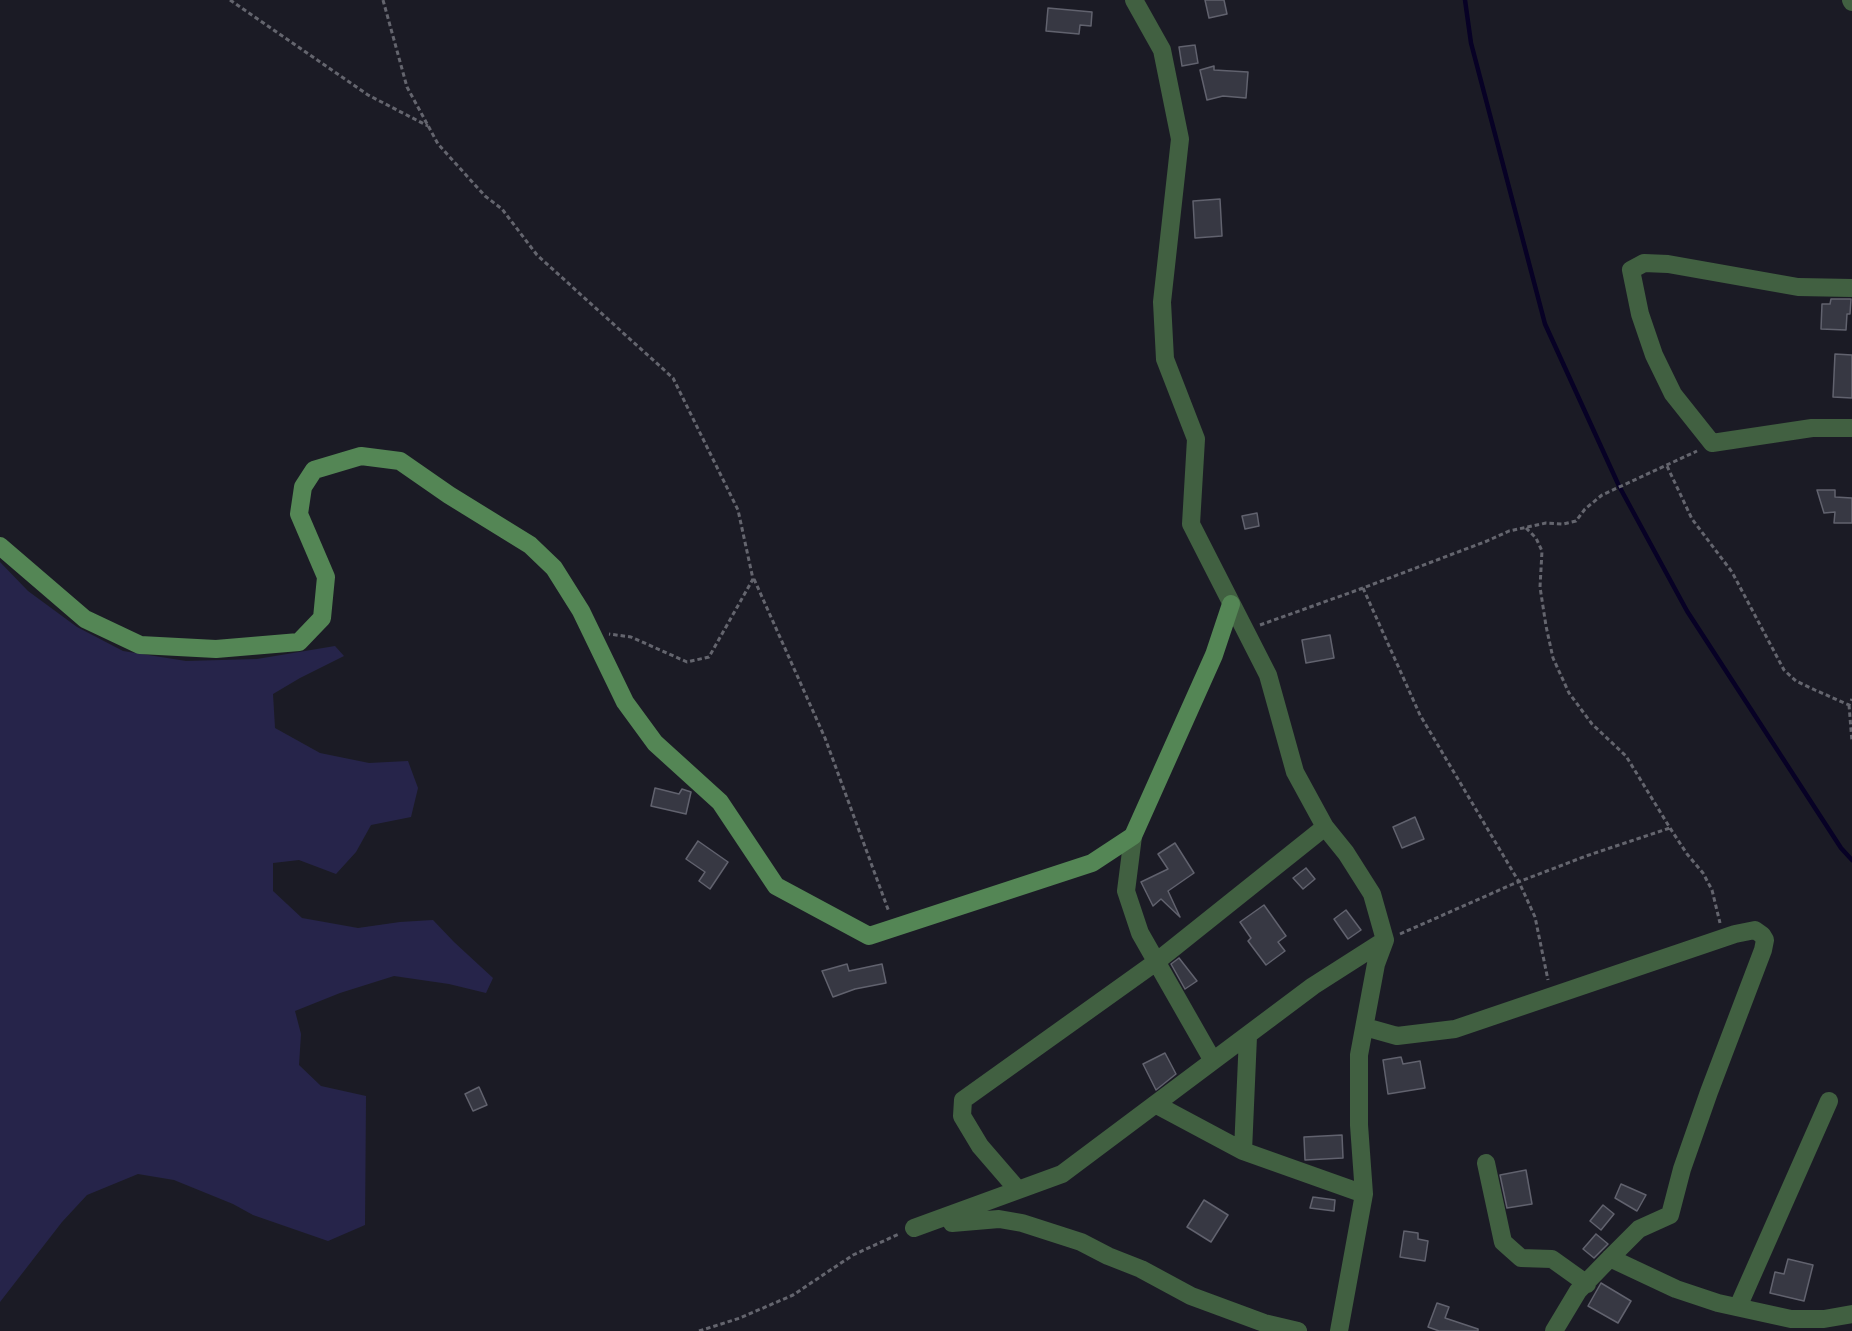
<!DOCTYPE html>
<html>
<head>
<meta charset="utf-8">
<style>
	body { margin:0 }
	canvas { display:block; background:#1b1b25 }
</style>
</head>
<body>
<canvas width="1852" height="1331"></canvas>
<script>
const context = document.querySelector('canvas').getContext('2d');
context.lineJoin = 'round';
function fillPath(path, color) { context.fillStyle = color; context.fill(path, 'evenodd'); }
const shape = rows => new Path2D(rows.map(r => 'M' + r).join(''));
function strokePath(path, color, width, dash) { context.strokeStyle = color; context.lineWidth = width; context.lineCap = dash ? 'butt' : 'round'; context.setLineDash(dash || []); context.stroke(path); }
const green = shape([
	[0,562,28,591,77,627,123,651,186,661,257,659,335,646,344,656,300,678,273,694,275,728,320,753,369,763,408,761,418,788,411,817,371,825,356,852,336,874,299,860,273,863,273,891,302,918,358,928,400,922,433,920,454,942,493,978,486,993,449,984,394,976,340,993,295,1011,301,1034,299,1065,321,1086,366,1096,365,1225,328,1241,253,1215,233,1204,174,1180,138,1174,87,1195,62,1222,0,1302]
]);
const stream = shape([
	[1465,0,1471,43,1545,324,1619,486,1687,611,1841,848,1852,860]
]);
const building = shape([
	[1205,0,1224,0,1227,14,1209,18,1205,0],
	[1048,8,1092,12,1091,26,1080,25,1079,34,1046,31,1048,8],
	[1195,45,1198,63,1182,66,1179,47,1195,45],
	[1214,66,1214,70,1248,72,1246,98,1223,96,1207,100,1200,70,1214,66],
	[1220,199,1222,236,1195,238,1193,201,1220,199],
	[1831,299,1851,299,1850,314,1847,314,1846,330,1821,329,1822,304,1830,304,1831,299],
	[1835,354,1852,355,1852,398,1833,397,1835,354],
	[1817,490,1835,490,1835,497,1852,498,1852,523,1834,523,1835,512,1824,513,1817,490],
	[1257,513,1259,526,1245,529,1242,516,1257,513],
	[1330,635,1334,658,1306,663,1302,640,1330,635],
	[655,788,679,794,682,789,691,792,686,814,651,806,655,788],
	[1415,817,1424,839,1402,848,1393,827,1415,817],
	[698,841,728,862,710,889,699,881,705,872,686,859,698,841],
	[1175,843,1194,873,1168,891,1180,917,1161,899,1153,906,1141,882,1168,869,1158,854,1175,843],
	[1306,868,1315,879,1303,889,1293,878,1306,868],
	[1264,905,1286,936,1278,942,1285,951,1266,965,1248,941,1251,938,1240,922,1264,905],
	[1346,910,1361,930,1348,939,1334,919,1346,910],
	[1179,958,1197,981,1185,989,1171,964,1179,958],
	[847,964,849,971,882,964,886,983,855,989,833,997,822,971,847,964],
	[1165,1053,1176,1074,1156,1090,1143,1064,1165,1053],
	[1401,1057,1403,1064,1420,1061,1425,1088,1388,1094,1383,1060,1401,1057],
	[479,1087,487,1105,473,1111,465,1094,479,1087],
	[1342,1135,1343,1158,1305,1160,1304,1137,1342,1135],
	[1526,1170,1532,1204,1507,1208,1500,1175,1526,1170],
	[1621,1184,1646,1195,1637,1211,1615,1198,1621,1184],
	[1313,1197,1335,1200,1334,1211,1310,1208,1313,1197],
	[1204,1200,1228,1215,1211,1242,1187,1227,1204,1200],
	[1603,1205,1614,1214,1601,1230,1590,1221,1603,1205],
	[1404,1231,1418,1233,1418,1239,1428,1241,1425,1261,1400,1257,1404,1231],
	[1596,1234,1608,1244,1594,1258,1583,1249,1596,1234],
	[1788,1259,1813,1265,1804,1301,1770,1293,1775,1272,1784,1274,1788,1259],
	[1601,1283,1631,1301,1618,1323,1588,1306,1601,1283],
	[1437,1303,1449,1307,1445,1318,1478,1329,1478,1331,1439,1331,1428,1327,1437,1303]
]);
const path = shape([
	[230,0,368,95,428,126],
	[383,0,407,87,438,144,485,196,502,209,537,255,673,378,738,510,753,579,709,657,687,662,631,637,609,634],
	[1667,466,1692,519,1732,572,1784,670,1796,681,1815,690,1849,705,1852,699],
	[1526,528,1536,538,1542,551,1540,587,1546,626,1553,658,1569,693,1592,724,1626,756,1670,828,1687,854,1703,873,1712,890,1720,923],
	[754,579,825,738,889,912],
	[1363,588,1420,715,1519,882,1535,917,1548,980],
	[1260,625,1363,588,1487,541,1509,531,1546,523,1563,524,1576,521,1585,509,1602,495,1697,451],
	[1849,705,1852,742],
	[1400,934,1513,884,1586,856,1670,828],
	[699,1331,740,1318,793,1295,853,1255,899,1234]
]);
const street = shape([
	[1134,0,1162,50,1180,139,1162,302,1165,359,1196,439,1191,524,1268,675,1295,772,1325,827,1346,853,1372,894,1385,940,1376,964,1359,1055,1359,1125,1364,1194,1339,1331],
	[1851,0,1852,2],
	[1852,288,1798,287,1668,264,1644,263,1631,270,1640,314,1654,355,1673,394,1712,443,1812,428,1852,428],
	[1133,836,1126,891,1140,933,1213,1061],
	[1365,1027,1397,1036,1455,1029,1735,934,1755,930,1762,935,1765,940,1763,950,1709,1092,1682,1169,1670,1215,1639,1229,1610,1258,1578,1291,1554,1331],
	[1155,1104,1243,1151,1364,1194],
	[1243,1151,1248,1036],
	[1486,1163,1503,1242,1521,1258,1552,1259,1587,1284],
	[1018,1190,980,1146,962,1116,963,1100,1156,962,1325,827],
	[952,1223,999,1219,1022,1223,1081,1242,1108,1256,1141,1269,1191,1296,1264,1323,1298,1331],
	[914,1228,1062,1174,1313,986,1385,940],
	[1610,1258,1676,1289,1718,1303,1791,1319,1824,1319,1852,1314],
	[1738,1307,1829,1101]
]);
const secondary = shape([
	[0,546,85,619,140,645,216,649,299,642,322,618,326,577,299,514,303,487,314,470,361,456,400,461,449,495,530,545,554,568,581,611,625,702,655,743,720,802,776,886,869,936,1092,863,1133,836,1214,655,1231,604]
]);
fillPath(green, '#26244a');
strokePath(stream, '#070125', 4.5);
fillPath(building, '#373843');
strokePath(building, '#61626e', 1.5);
strokePath(path, '#64656e', 3, [4.5, 3]);
strokePath(street, '#416041', 18);
strokePath(secondary, '#548655', 18);
</script>
</body>
</html>
